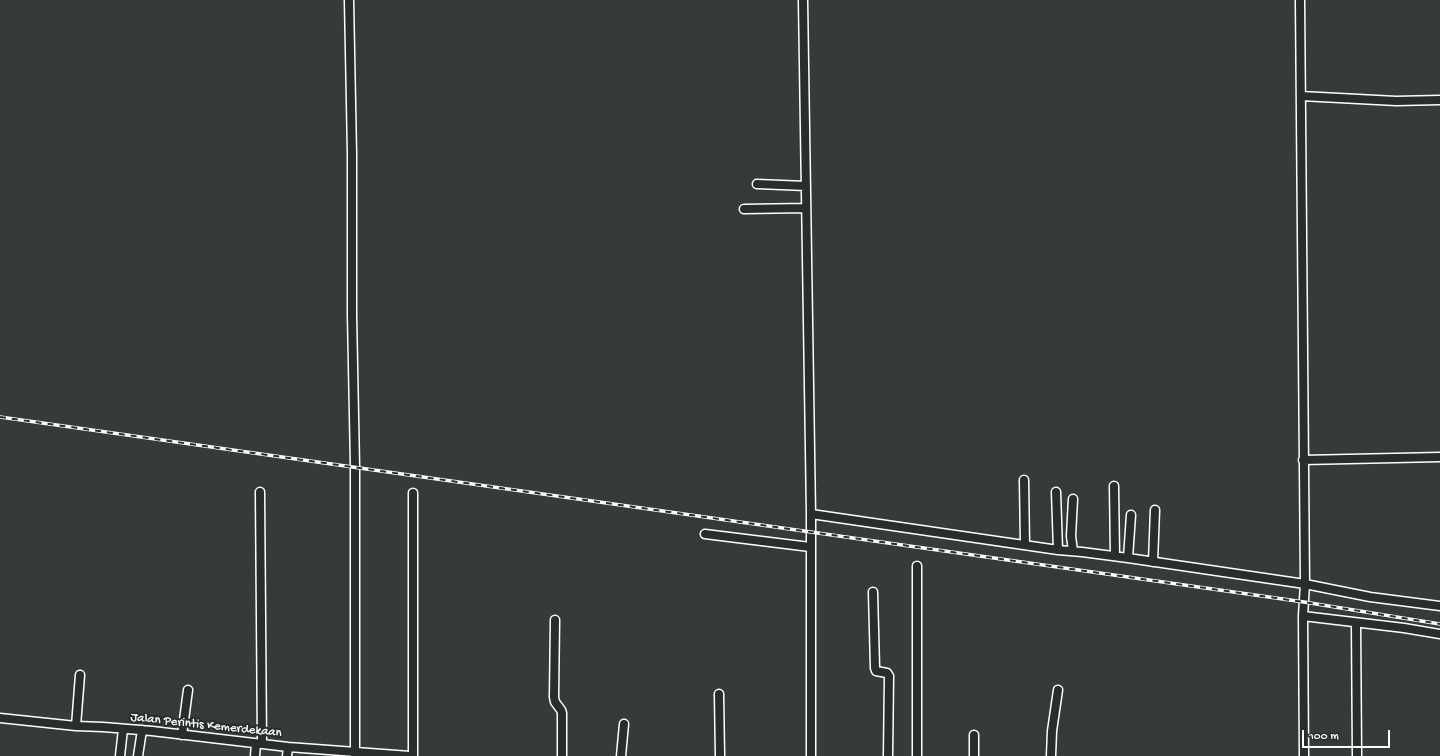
<!DOCTYPE html>
<html>
<head>
<meta charset="utf-8">
<style>
	body { margin:0 }
	#map { position:relative; width:1440px; height:756px; overflow:hidden; background:#373a3b; font-family:"Gochi Hand",sans-serif }
	canvas { display:block }
	.scale { position:absolute; left:1302px; top:730px; width:88px; height:18px; box-sizing:border-box; border:2px solid #fff; border-top:0; padding-left:5px; font-size:12px; line-height:14px; white-space:nowrap; color:#fff; -webkit-text-stroke:3px #2a2d2e; paint-order:stroke }
</style>
</head>
<body>
<div id="map">
<canvas width="1440" height="756"></canvas>
<div class="scale">100 m</div>
</div>
<script>
const context = document.querySelector('canvas').getContext('2d');
context.lineJoin = 'round';
const shape = rows => new Path2D(rows.map(r => 'M' + r).join(''));
function strokePath(path, color, width, dash) { context.strokeStyle = color; context.lineWidth = width; context.lineCap = dash ? 'butt' : 'round'; context.setLineDash(dash || []); context.stroke(path); }
function drawText(font, color, halo, rows, align = 'center') {
  context.font = font + ' "Gochi Hand",sans-serif'; context.lineWidth = 4; context.setLineDash([]); context.textBaseline = 'middle'; context.strokeStyle = halo; context.fillStyle = color; for (const [text, x, y, turn = 0] of rows) {
    context.save(); context.translate(x, y); context.rotate((+turn || 0) * Math.PI / 180); context.textAlign = isNaN(turn) ? turn : align; if (halo) context.strokeText(text, 0, 0); context.fillText(text, 0, 0); context.restore();
  }
}
const minor = shape([
	[349,0,352,154,352,315,355,466,355,756],
	[803,0,811,514,811,756],
	[1300,0,1305,584,1303,616,1304,756],
	[1301,96,1396,101,1440,100],
	[757,184,806,186],
	[744,209,806,208],
	[1303,460,1440,457],
	[1024,480,1025,545],
	[1114,486,1115,556],
	[260,492,262,744],
	[1056,492,1058,550],
	[811,514,1058,550,1082,552,1128,558,1305,584,1370,597,1440,606],
	[705,534,810,547],
	[1073,551,1071,536,1073,499],
	[1128,558,1131,515],
	[1153,562,1155,510],
	[873,592,875,668,876,671,887,673,889,676,888,756],
	[1303,616,1404,628,1440,634],
	[555,620,554,697,555,702,561,710,562,713,562,756],
	[1356,623,1357,756],
	[719,694,720,756],
	[0,718,76,726,103,727,152,731,288,747,410,756],
	[76,726,80,675],
	[182,735,188,690],
	[120,756,123,729],
	[138,756,142,730],
	[255,756,256,744],
	[287,756,288,747],
	[413,756,413,493],
	[621,756,624,724],
	[917,756,917,566],
	[974,756,974,735],
	[1051,756,1052,731,1058,690]
]);
const rail = shape([
	[0,417,1304,602,1440,624]
]);
const streetNames = [
	["Jalan Perintis Kemerdekaan",206,726,6]
];
strokePath(minor, '#fff', 11);
strokePath(minor, '#2a2d2e', 8);
strokePath(rail, '#fff', 3.5);
strokePath(rail, '#2a2d2e', 2, [6]);
drawText('13px', '#fff', '#2a2d2e', streetNames);
</script>
</body>
</html>
